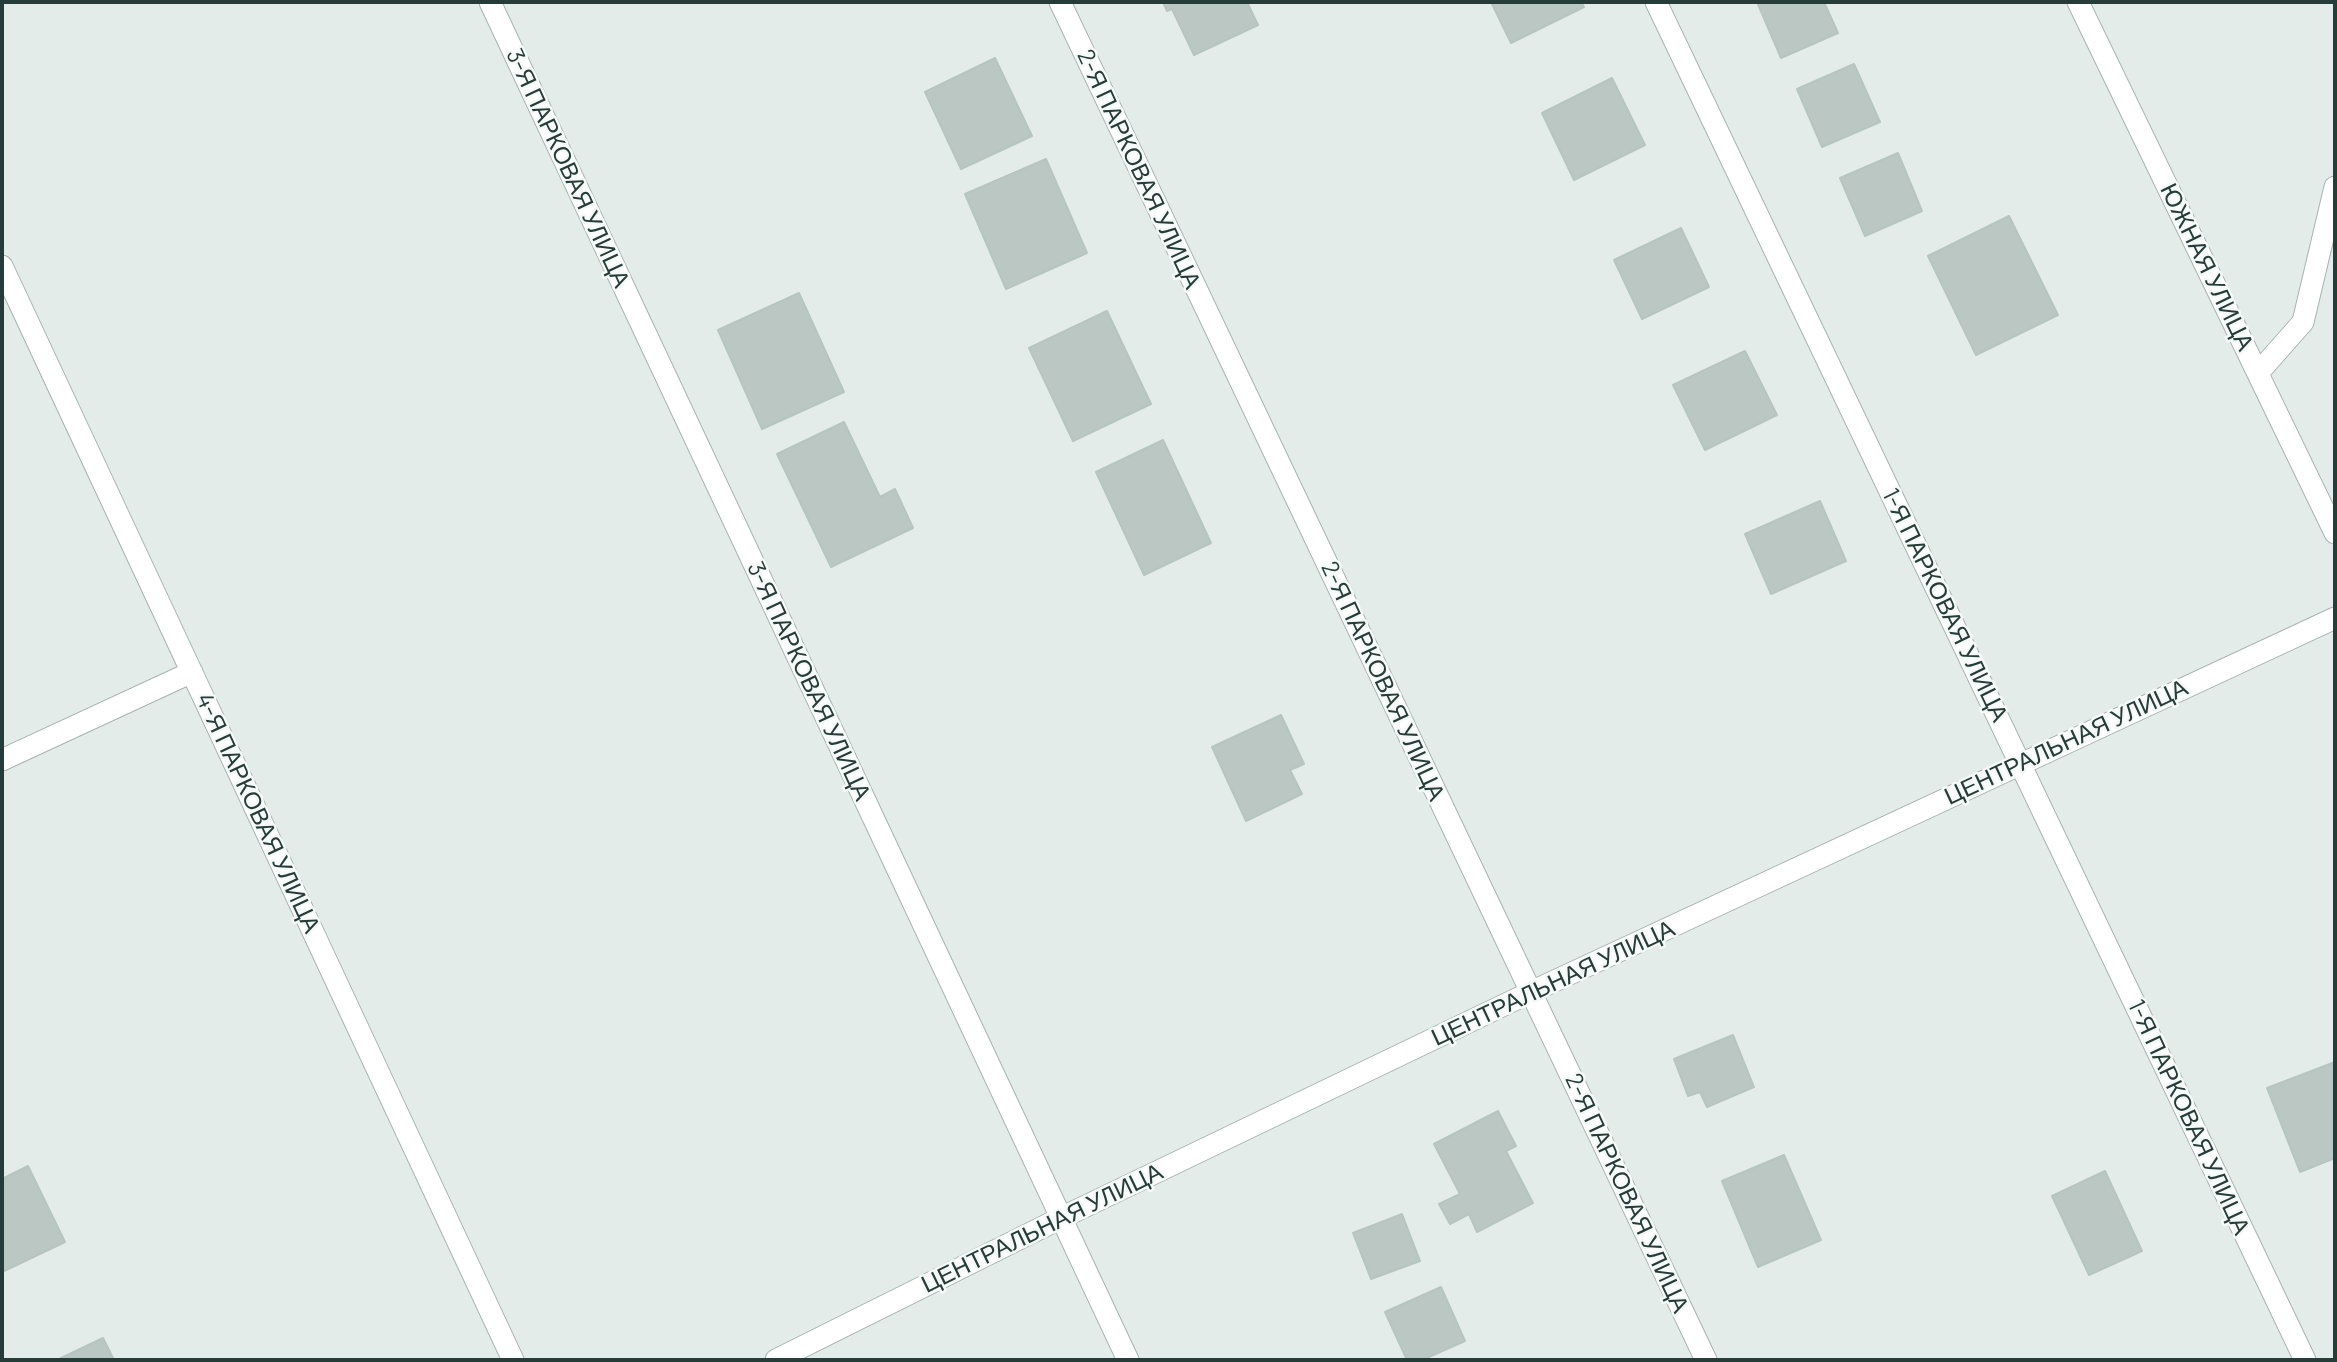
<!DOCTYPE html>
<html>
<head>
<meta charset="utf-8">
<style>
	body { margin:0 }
	#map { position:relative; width:2337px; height:1362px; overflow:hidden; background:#e4ece9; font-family:Barlow,sans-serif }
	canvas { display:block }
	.frame { position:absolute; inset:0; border:4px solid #263c38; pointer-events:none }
</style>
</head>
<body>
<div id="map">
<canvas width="2337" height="1362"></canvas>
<div class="frame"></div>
</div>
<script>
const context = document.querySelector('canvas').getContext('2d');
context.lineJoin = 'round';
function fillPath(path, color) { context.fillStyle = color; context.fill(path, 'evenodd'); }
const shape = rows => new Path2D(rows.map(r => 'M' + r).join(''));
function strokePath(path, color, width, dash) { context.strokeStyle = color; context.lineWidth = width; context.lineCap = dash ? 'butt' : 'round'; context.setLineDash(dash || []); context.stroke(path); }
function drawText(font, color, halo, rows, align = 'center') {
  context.font = font + ' Barlow,sans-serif'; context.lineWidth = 5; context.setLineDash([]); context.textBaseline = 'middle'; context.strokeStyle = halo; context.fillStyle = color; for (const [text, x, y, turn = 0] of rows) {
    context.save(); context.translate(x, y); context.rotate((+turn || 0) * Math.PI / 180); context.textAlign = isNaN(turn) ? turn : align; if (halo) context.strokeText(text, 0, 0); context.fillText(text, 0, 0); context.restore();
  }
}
const building = shape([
	[1163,2,1247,2,1258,25,1194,55,1172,9,1167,11,1163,2],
	[1491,2,1581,2,1584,7,1511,43,1491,2],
	[1757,2,1824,2,1838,33,1781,58,1757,2],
	[995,58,1032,136,961,169,925,92,995,58],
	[1854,64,1880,122,1822,147,1797,89,1854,64],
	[1612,78,1645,145,1574,180,1542,113,1612,78],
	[1898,153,1922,211,1865,236,1840,178,1898,153],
	[1046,159,1087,253,1006,289,965,194,1046,159],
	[2009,216,2058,315,1976,355,1928,256,2009,216],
	[1681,228,1709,287,1642,319,1614,260,1681,228],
	[799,293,844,392,762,429,718,330,799,293],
	[1107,311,1151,404,1073,441,1029,348,1107,311],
	[1745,351,1777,415,1705,450,1673,385,1745,351],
	[844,422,880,497,895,489,913,528,831,567,777,454,844,422],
	[1163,440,1211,543,1144,575,1096,472,1163,440],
	[1820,501,1846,561,1771,594,1745,534,1820,501],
	[1281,715,1304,764,1290,770,1302,794,1246,821,1212,747,1281,715],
	[1733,1035,1754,1087,1707,1107,1700,1092,1688,1096,1674,1059,1733,1035],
	[2335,1062,2335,1158,2300,1172,2267,1088,2335,1062],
	[1498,1111,1516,1146,1506,1151,1533,1203,1477,1232,1469,1214,1450,1224,1439,1204,1460,1194,1434,1144,1498,1111],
	[1784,1155,1821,1240,1758,1267,1722,1181,1784,1155],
	[28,1166,65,1242,2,1272,2,1179,28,1166],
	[2105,1171,2142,1251,2089,1275,2052,1196,2105,1171],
	[1402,1214,1420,1261,1371,1279,1353,1233,1402,1214],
	[1441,1287,1465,1341,1422,1360,1407,1360,1385,1312,1441,1287],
	[103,1338,114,1360,57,1360,103,1338]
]);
const street = shape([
	[490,2,1128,1360],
	[1060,2,1706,1360],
	[1656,2,2305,1360],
	[2078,2,2335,533],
	[2,266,513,1360],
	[2258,373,2303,322,2335,187],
	[2,760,192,672],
	[776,1360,1061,1218,1531,992,2335,618]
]);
const streetNames = [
	["3-Я ПАРКОВАЯ УЛИЦА",568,168,65],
	["2-Я ПАРКОВАЯ УЛИЦА",1139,169,65],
	["ЮЖНАЯ УЛИЦА",2207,267,64],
	["1-Я ПАРКОВАЯ УЛИЦА",1945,605,64],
	["3-Я ПАРКОВАЯ УЛИЦА",809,681,65],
	["2-Я ПАРКОВАЯ УЛИЦА",1383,681,65],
	["ЦЕНТРАЛЬНАЯ УЛИЦА",2066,742,-25],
	["4-Я ПАРКОВАЯ УЛИЦА",258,813,65],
	["ЦЕНТРАЛЬНАЯ УЛИЦА",1553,983,-25],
	["1-Я ПАРКОВАЯ УЛИЦА",2189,1117,65],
	["2-Я ПАРКОВАЯ УЛИЦА",1627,1193,65],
	["ЦЕНТРАЛЬНАЯ УЛИЦА",1042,1228,-26]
];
fillPath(building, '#bac7c2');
strokePath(building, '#b7c5c0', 2);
strokePath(street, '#a7b4b0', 23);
strokePath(street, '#fff', 21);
drawText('24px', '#263c38', '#f5f9f7', streetNames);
</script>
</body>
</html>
